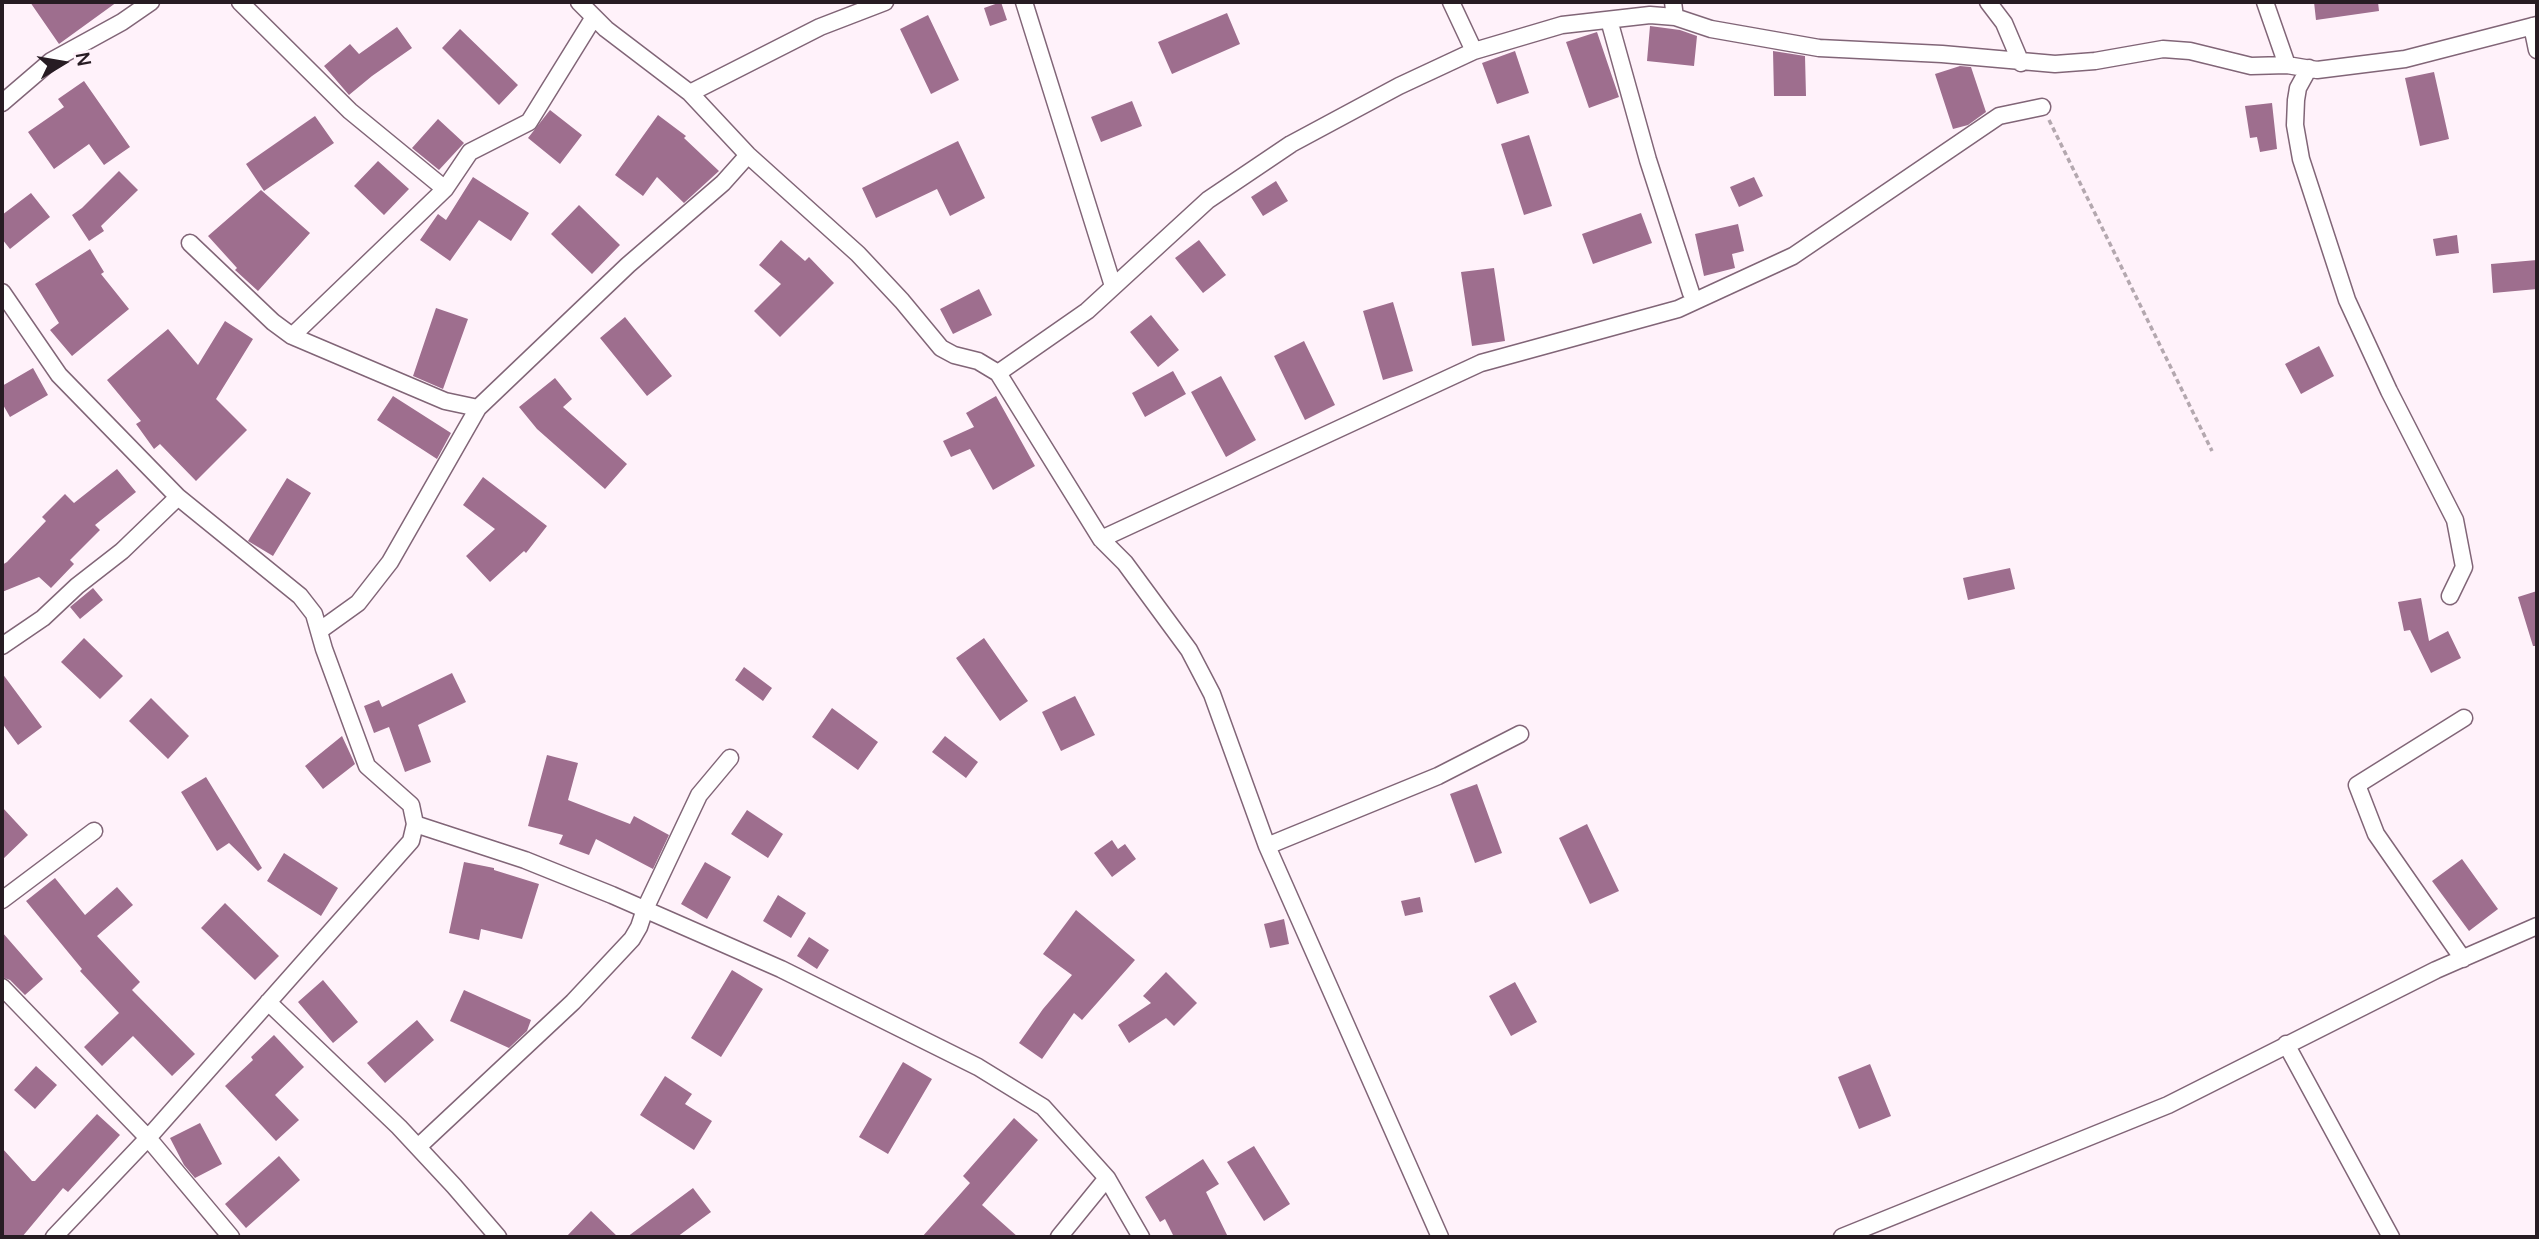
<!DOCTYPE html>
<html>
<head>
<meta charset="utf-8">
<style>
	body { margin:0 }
	#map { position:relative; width:2539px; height:1239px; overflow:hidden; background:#fff2fa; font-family:Manrope,sans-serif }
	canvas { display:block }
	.frame { position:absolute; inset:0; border:4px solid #271c23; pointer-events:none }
	.north { position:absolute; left:28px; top:28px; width:70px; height:70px; -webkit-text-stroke:5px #fff2fa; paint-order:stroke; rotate:79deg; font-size:19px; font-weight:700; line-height:28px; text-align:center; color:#271c23 }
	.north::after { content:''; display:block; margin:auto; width:24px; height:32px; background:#271c23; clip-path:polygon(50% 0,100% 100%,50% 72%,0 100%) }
</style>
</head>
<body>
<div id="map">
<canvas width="2539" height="1239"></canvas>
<div class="frame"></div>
<div class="north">N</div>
</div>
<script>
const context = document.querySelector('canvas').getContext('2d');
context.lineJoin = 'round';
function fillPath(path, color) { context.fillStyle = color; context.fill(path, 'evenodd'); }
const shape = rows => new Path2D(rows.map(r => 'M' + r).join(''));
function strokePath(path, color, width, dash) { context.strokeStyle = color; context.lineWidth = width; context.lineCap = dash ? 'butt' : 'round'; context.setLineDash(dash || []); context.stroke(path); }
const building = shape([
	[30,2,117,2,59,44],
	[1001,2,1007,20,990,26,984,8],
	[2314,2,2378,2,2379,11,2316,20],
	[1227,13,1240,44,1172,74,1158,42],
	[928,15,959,80,931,94,900,29],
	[1650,26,1680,30,1697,36,1694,66,1647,61],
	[397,27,412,48,372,76,349,95,324,66,350,44,359,54],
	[460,29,518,85,499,105,442,48],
	[1597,32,1619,97,1589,108,1566,42],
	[1515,51,1529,93,1497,104,1482,63],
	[1773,51,1805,56,1806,96,1774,96],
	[1960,66,1971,67,1986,112,1968,125,1953,129,1935,74],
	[2434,72,2449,139,2420,146,2405,78],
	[84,81,130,147,104,165,89,144,54,169,28,132,64,107,58,99],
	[1132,101,1142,126,1101,142,1091,117],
	[2272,103,2277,149,2260,152,2257,137,2250,138,2245,106],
	[550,110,582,135,560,164,528,138],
	[658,115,686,136,684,138,719,171,684,203,657,177,643,196,615,175],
	[315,116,334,143,264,191,246,164],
	[438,119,464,143,439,170,412,148],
	[1529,135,1552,206,1524,215,1501,144],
	[958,141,985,198,950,216,937,189,876,218,862,188],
	[378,161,409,189,384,215,354,186],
	[119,171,138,190,101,226,104,231,89,241,72,215,82,208],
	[473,177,529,213,511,241,479,220,450,261,420,240,438,214,446,220],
	[1754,177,1763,196,1739,207,1730,187],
	[1276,181,1288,201,1263,216,1251,197],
	[261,190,310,233,258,291,235,270,237,268,208,236],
	[31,193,50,217,10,249,2,239,2,215],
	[579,205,620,245,592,274,551,234],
	[1641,213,1652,243,1593,264,1582,234],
	[1738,224,1744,251,1732,254,1735,268,1704,276,1695,234],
	[2457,235,2459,253,2436,256,2433,239],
	[781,240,805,261,809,257,834,283,780,337,754,311,781,284,759,265],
	[1199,240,1226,275,1203,293,1175,258],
	[90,249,104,272,101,274,129,309,72,356,50,330,59,323,35,284],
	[2537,260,2537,289,2493,293,2491,264],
	[1494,268,1505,341,1472,346,1461,272],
	[979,289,992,315,953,334,940,309],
	[1393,302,1413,371,1383,380,1363,311],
	[436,308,468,319,443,389,413,376],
	[1151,315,1179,350,1158,367,1130,332],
	[625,317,672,376,647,396,600,338],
	[225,321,253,339,216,399,247,430,196,481,160,444,154,449,136,424,141,421,107,380,168,329,198,365],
	[1304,341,1335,405,1305,420,1274,356],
	[2319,346,2334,376,2301,394,2285,364],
	[33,368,48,395,10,417,2,403,2,386],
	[1173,371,1186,394,1145,417,1132,393],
	[1221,376,1256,440,1226,457,1191,392],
	[555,378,572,399,563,407,627,464,605,489,537,429,519,407],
	[393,396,451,433,437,459,377,420],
	[996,396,1035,466,993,490,970,449,951,457,943,441,974,427,966,413],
	[117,469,136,492,95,525,100,530,70,560,74,564,51,588,39,577,2,592,2,565,7,562,46,521,42,517,65,494,74,503],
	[483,477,547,526,526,553,524,551,490,582,466,556,495,529,463,505],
	[287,478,311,493,273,556,248,541],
	[2010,568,2015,589,1968,600,1963,578],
	[93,588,103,600,80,619,70,607],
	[2537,591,2537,646,2533,646,2518,597],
	[2421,598,2429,641,2448,631,2461,658,2431,673,2410,630,2404,631,2398,602],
	[84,638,123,676,100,699,61,662],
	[984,638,1028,701,1000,721,956,658],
	[744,667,772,688,763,701,735,680],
	[2,673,42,727,18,745,2,723],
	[452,673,466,702,418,725,431,762,405,772,389,727,374,733,364,706,379,700,382,707],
	[1075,696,1095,735,1061,751,1042,712],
	[151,698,189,736,168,759,129,721],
	[832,708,878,742,858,770,812,737],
	[342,736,355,764,323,789,305,766],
	[945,736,978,762,966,778,932,752],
	[547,755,578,763,568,800,630,824,634,816,669,835,653,869,596,839,589,855,559,844,563,835,528,826],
	[206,777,262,868,258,871,229,843,217,851,181,792],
	[1477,784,1502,853,1475,863,1450,794],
	[2,807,28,835,2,860],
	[747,810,783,834,768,858,731,834],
	[1587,824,1619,891,1590,904,1559,838],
	[1112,840,1118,849,1125,844,1136,859,1112,877,1094,853],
	[284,853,338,888,321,916,267,881],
	[2462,859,2498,909,2469,931,2432,881],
	[464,862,494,868,494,870,539,884,522,939,481,929,479,940,449,933],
	[705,862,731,877,707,919,681,904],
	[55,878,85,915,117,887,133,905,97,936,140,982,132,990,195,1054,172,1076,133,1036,102,1066,84,1047,119,1013,80,971,82,969,26,901],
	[778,895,806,913,791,938,763,921],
	[1420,897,1423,912,1405,916,1401,901],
	[225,903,279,956,255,980,201,928],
	[1076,910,1135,960,1082,1020,1074,1013,1042,1059,1019,1043,1043,1009,1072,975,1043,954],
	[1284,919,1289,944,1270,948,1264,924],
	[2,932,43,979,25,995,10,980,2,977],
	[809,937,829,950,817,969,797,956],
	[732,970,763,989,721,1057,691,1038],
	[1166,972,1197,1003,1174,1026,1166,1018,1129,1043,1118,1025,1151,1003,1143,996],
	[323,980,358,1022,333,1043,298,1002],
	[1515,982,1537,1022,1511,1036,1489,996],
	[464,990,531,1020,527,1031,509,1048,450,1021],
	[417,1020,434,1040,385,1083,367,1063],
	[274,1035,304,1067,275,1095,299,1120,276,1141,225,1086,253,1060,251,1057],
	[903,1062,932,1079,888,1154,859,1137],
	[1870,1064,1891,1116,1859,1129,1838,1077],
	[36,1066,57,1085,35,1109,14,1090],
	[665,1076,692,1094,685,1104,712,1121,694,1150,640,1115],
	[97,1114,120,1135,68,1192,63,1188,22,1237,2,1237,2,1148,32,1181,35,1181],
	[1014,1118,1038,1140,982,1205,1018,1237,922,1237,970,1183,963,1176],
	[200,1123,222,1164,195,1178,184,1165,170,1138],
	[1254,1146,1290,1204,1264,1221,1227,1162],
	[279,1156,300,1180,246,1228,225,1204],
	[1203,1159,1219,1184,1206,1192,1228,1237,1174,1237,1165,1219,1160,1222,1145,1197],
	[693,1188,711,1212,677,1237,627,1237],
	[591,1211,618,1237,566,1237]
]);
const path = shape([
	[2049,120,2212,451]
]);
const minor = shape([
	[240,2,350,111,445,189],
	[579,2,606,29,690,93,748,155,858,254,902,301,941,348,954,355,978,361,998,373,1101,539,1125,563,1189,650,1212,694,1267,846,1440,1237],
	[1024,2,1113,286],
	[1451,2,1474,51],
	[1988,2,2004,23,2021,63],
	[2265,2,2287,65],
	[1675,17,1711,29,1819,48,1942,54,2055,64,2095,61,2163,49,2190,51,2251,66,2287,65,2317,70,2405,59,2537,25],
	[1609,20,1648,160,1691,293],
	[2532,26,2537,50],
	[2309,68,2298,88,2296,100,2295,125,2301,159,2347,300,2389,391,2455,520,2464,567,2450,596],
	[690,93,820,27,885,2],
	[2,103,51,61,122,22,151,2],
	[190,243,273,322,292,336,445,401,478,408],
	[2,292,59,375,178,497,300,596,314,614,324,649,367,766,411,805,415,824,411,841,148,1138,54,1237],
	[292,336,445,189,470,152,529,122,594,17],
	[998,373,1087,311,1208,200,1291,144,1399,86,1474,51,1562,25,1650,15,1675,17,1673,2],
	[1101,539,1481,363,1678,309,1793,256,1999,116,2042,107],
	[319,631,358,603,390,562,478,408,628,265,723,183,748,155],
	[2,646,43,618,77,586,122,551,178,497],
	[415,824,525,860,612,895,781,969,978,1067,1043,1107,1107,1178,1141,1237],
	[1267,846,1438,776,1520,734],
	[2,900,94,831],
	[2463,959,2376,834,2357,785,2464,718],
	[2,987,148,1138,231,1237],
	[268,1002,399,1127,454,1186,498,1237],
	[2286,1044,2391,1237],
	[418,1147,573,1002,632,939,639,927,645,909,699,795,730,758],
	[1059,1237,1107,1178],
	[1842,1237,2168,1105,2436,970,2537,926]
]);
fillPath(building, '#9e6e8e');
strokePath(minor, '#816577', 19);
strokePath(path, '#b4a8af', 3.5, [5, 3.5]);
strokePath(minor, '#fff', 16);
</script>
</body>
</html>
